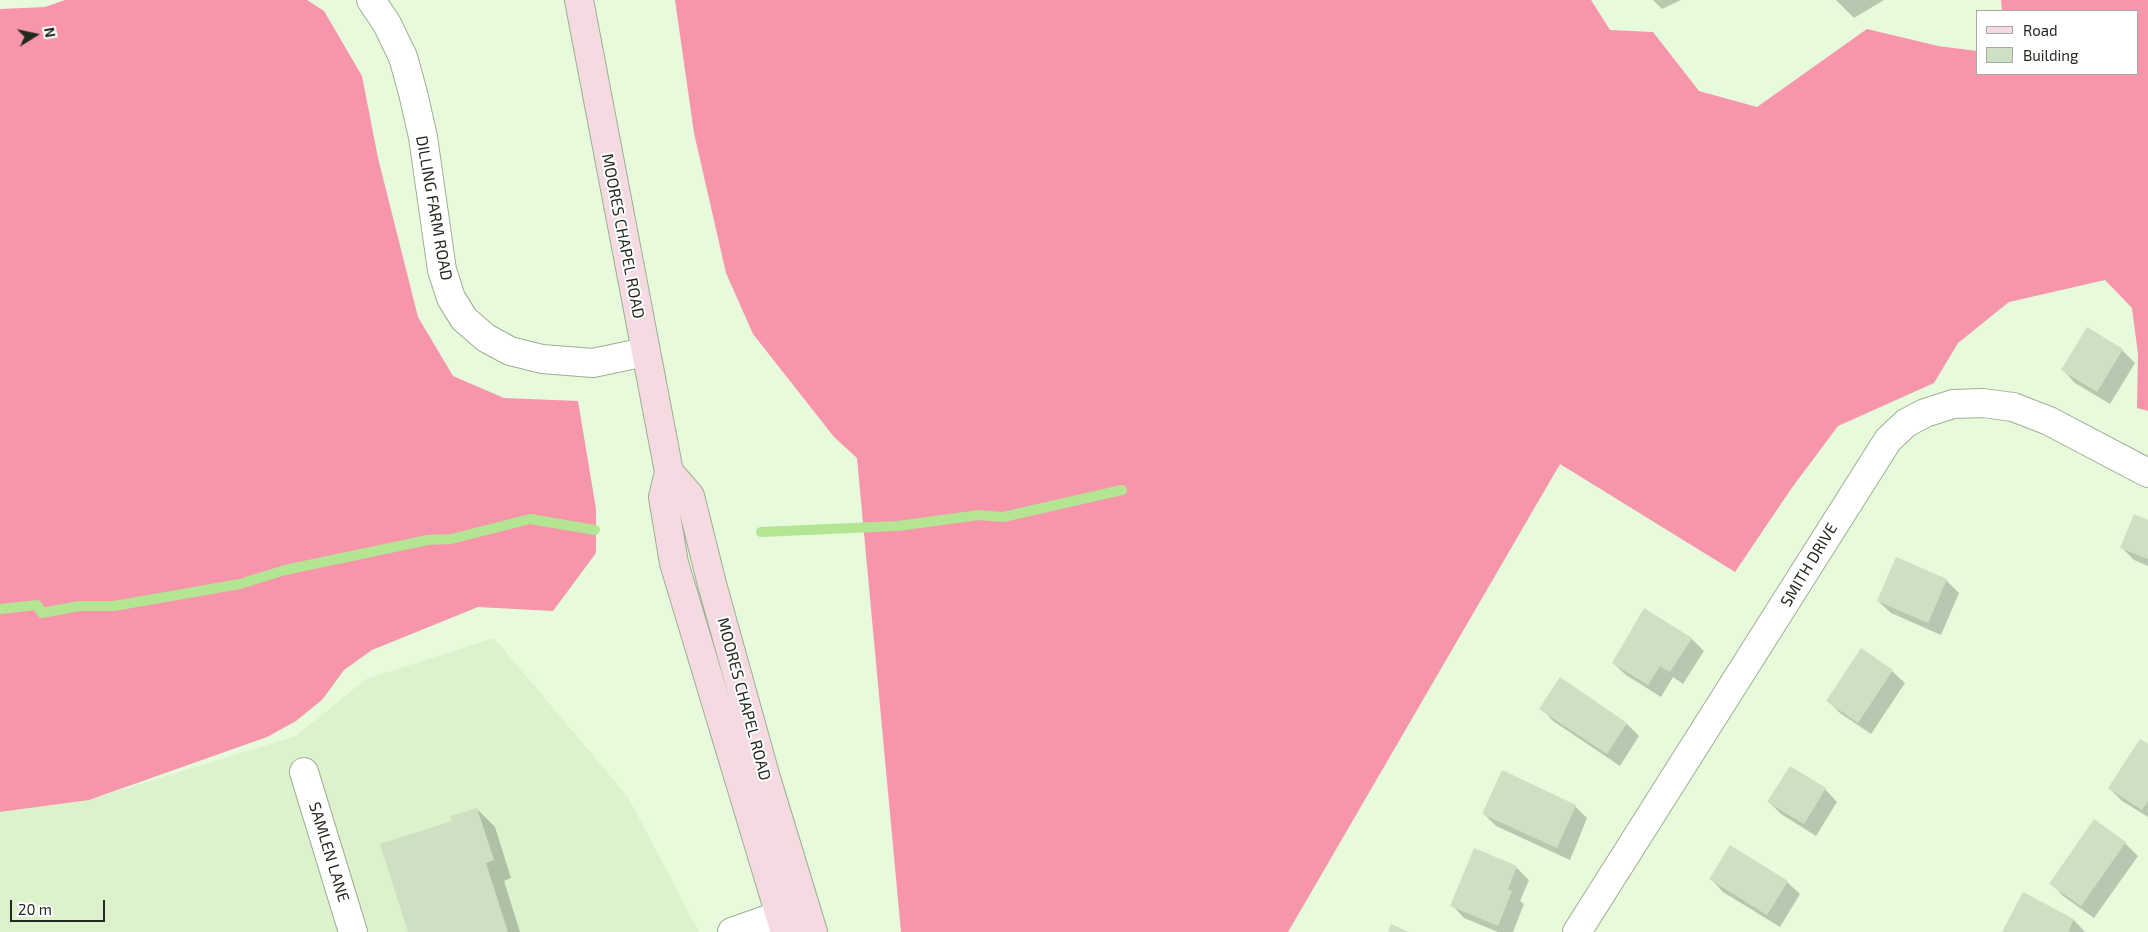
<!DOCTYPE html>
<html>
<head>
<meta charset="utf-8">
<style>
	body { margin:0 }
	#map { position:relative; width:2148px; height:932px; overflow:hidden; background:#e7fadc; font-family:"Exo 2",sans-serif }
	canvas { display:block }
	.legend { position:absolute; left:1976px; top:10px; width:162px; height:65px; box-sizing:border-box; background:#fff; border:1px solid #a7a9a5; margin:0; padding:6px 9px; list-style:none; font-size:15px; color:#22291e }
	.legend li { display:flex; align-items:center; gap:10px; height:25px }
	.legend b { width:25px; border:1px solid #a7a9a5 }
	.north { position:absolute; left:10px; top:10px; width:50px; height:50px; -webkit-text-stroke:4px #fff; paint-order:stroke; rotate:80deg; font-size:14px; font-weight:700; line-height:20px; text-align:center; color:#22291e }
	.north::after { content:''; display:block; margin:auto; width:18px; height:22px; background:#22291e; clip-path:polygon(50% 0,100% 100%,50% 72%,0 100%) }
	.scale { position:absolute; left:10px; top:900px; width:95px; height:22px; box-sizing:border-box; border:2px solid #22291e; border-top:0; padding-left:6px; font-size:15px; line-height:18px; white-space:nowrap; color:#22291e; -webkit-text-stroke:4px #fff; paint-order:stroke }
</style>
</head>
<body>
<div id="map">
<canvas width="2148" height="932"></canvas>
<ul class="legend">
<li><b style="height:6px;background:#f5dbe1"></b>Road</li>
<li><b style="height:14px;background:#cee0c3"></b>Building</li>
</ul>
<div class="north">N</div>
<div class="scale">20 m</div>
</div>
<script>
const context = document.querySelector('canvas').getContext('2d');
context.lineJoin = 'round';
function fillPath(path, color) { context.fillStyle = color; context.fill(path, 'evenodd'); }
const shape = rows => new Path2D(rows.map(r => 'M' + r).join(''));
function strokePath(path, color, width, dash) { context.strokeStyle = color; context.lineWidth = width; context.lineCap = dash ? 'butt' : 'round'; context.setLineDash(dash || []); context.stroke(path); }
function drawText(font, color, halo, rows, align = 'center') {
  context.font = font + ' "Exo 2",sans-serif'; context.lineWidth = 4; context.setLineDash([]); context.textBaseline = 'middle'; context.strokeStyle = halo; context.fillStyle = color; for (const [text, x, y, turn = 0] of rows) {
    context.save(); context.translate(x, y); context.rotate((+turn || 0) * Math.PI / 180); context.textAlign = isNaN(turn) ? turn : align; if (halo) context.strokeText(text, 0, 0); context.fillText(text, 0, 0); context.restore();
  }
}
const built = shape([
	[494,638,628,797,699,932,0,932,0,812,89,800,296,736,366,679]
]);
const forest = shape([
	[65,0,307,0,324,11,362,76,378,158,418,317,453,376,504,398,578,401,596,509,596,553,553,611,478,607,372,650,344,670,322,700,296,721,267,737,89,800,0,812,0,9,45,7],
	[675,0,1591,0,1610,30,1653,32,1699,91,1757,107,1867,29,1938,46,1977,51,1977,74,2137,74,2137,11,2002,11,2001,0,2148,0,2148,411,2137,408,2138,354,2132,308,2105,280,2009,302,1958,343,1934,383,1838,426,1791,489,1735,572,1560,464,1288,932,901,932,857,458,834,437,753,334,726,273,694,133]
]);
const shadow = shape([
	[1653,0,1681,0,1662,9],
	[1836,0,1884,0,1854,18],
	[2122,350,2135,363,2110,404,2075,383,2063,370],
	[2148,522,2148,566,2134,560,2122,548],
	[1897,559,1946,580,1959,593,1941,635,1891,613,1878,601],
	[1691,638,1704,651,1683,684,1673,677,1661,697,1626,675,1613,663],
	[1892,671,1905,683,1871,734,1840,713,1828,701],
	[1541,708,1627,724,1639,736,1620,766,1553,721],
	[2148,746,2148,817,2122,801,2109,788],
	[1825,789,1837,802,1816,836,1781,814,1769,802],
	[1575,806,1587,818,1570,860,1496,826,1483,813],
	[477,809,495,827,511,878,504,881,520,932,409,932,453,822],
	[2125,843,2138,856,2094,918,2063,896,2051,883],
	[1516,867,1529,880,1520,901,1524,904,1513,932,1498,932,1464,918,1452,905],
	[1711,879,1787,882,1800,894,1780,927,1723,892],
	[2023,894,2074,920,2085,932,2003,932]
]);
const stream = shape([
	[761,532,898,526,979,515,1003,517,1122,490],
	[0,609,37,605,42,613,79,606,114,606,240,584,285,570,428,540,451,539,530,519,595,530]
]);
const building = shape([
	[2087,327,2123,349,2097,392,2061,370],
	[2134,514,2148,520,2148,559,2120,548],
	[1896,557,1947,579,1928,623,1877,601],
	[1644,608,1692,638,1670,672,1660,666,1648,685,1612,663],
	[1861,648,1893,670,1858,723,1826,701],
	[1560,677,1627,723,1607,754,1539,709],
	[2140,739,2148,744,2148,801,2142,810,2108,788],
	[1790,766,1826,788,1804,824,1767,802],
	[1502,770,1576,805,1557,848,1482,814],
	[477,808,494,860,486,863,508,932,408,932,380,844,452,821,450,816],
	[2094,819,2126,842,2081,906,2049,884],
	[1730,845,1788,881,1767,915,1709,879],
	[1474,848,1517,866,1508,889,1512,891,1498,926,1450,906],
	[2023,892,2074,919,2068,932,2002,932],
	[1391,924,1409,932,1388,932]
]);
const minor = shape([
	[371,0,387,24,403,57,413,93,423,137,442,270,451,298,464,319,486,338,510,351,542,359,593,363,645,352],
	[304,772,353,932],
	[732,932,780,915],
	[1577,932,1888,440,1906,423,1925,413,1953,404,1983,403,2013,407,2049,421,2148,473]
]);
const secondary = shape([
	[579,0,669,472,663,497,674,563,785,932],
	[669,472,690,496,712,584,766,778,813,932]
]);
const streetNames = [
	["DILLING FARM ROAD",434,208,80],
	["MOORES CHAPEL ROAD",623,236,79],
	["SMITH DRIVE",1809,565,-59],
	["MOORES CHAPEL ROAD",744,699,75],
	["SAMLEN LANE",329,852,73]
];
fillPath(built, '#dbf2cd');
fillPath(forest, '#f795ab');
fillPath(shadow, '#0003');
strokePath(stream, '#b3e593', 10);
fillPath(building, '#cee0c3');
strokePath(minor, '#9daf93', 30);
strokePath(secondary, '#9daf93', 30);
strokePath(minor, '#fff', 28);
strokePath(secondary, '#f5dbe1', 28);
drawText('16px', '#22291e', '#fff', streetNames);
</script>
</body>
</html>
